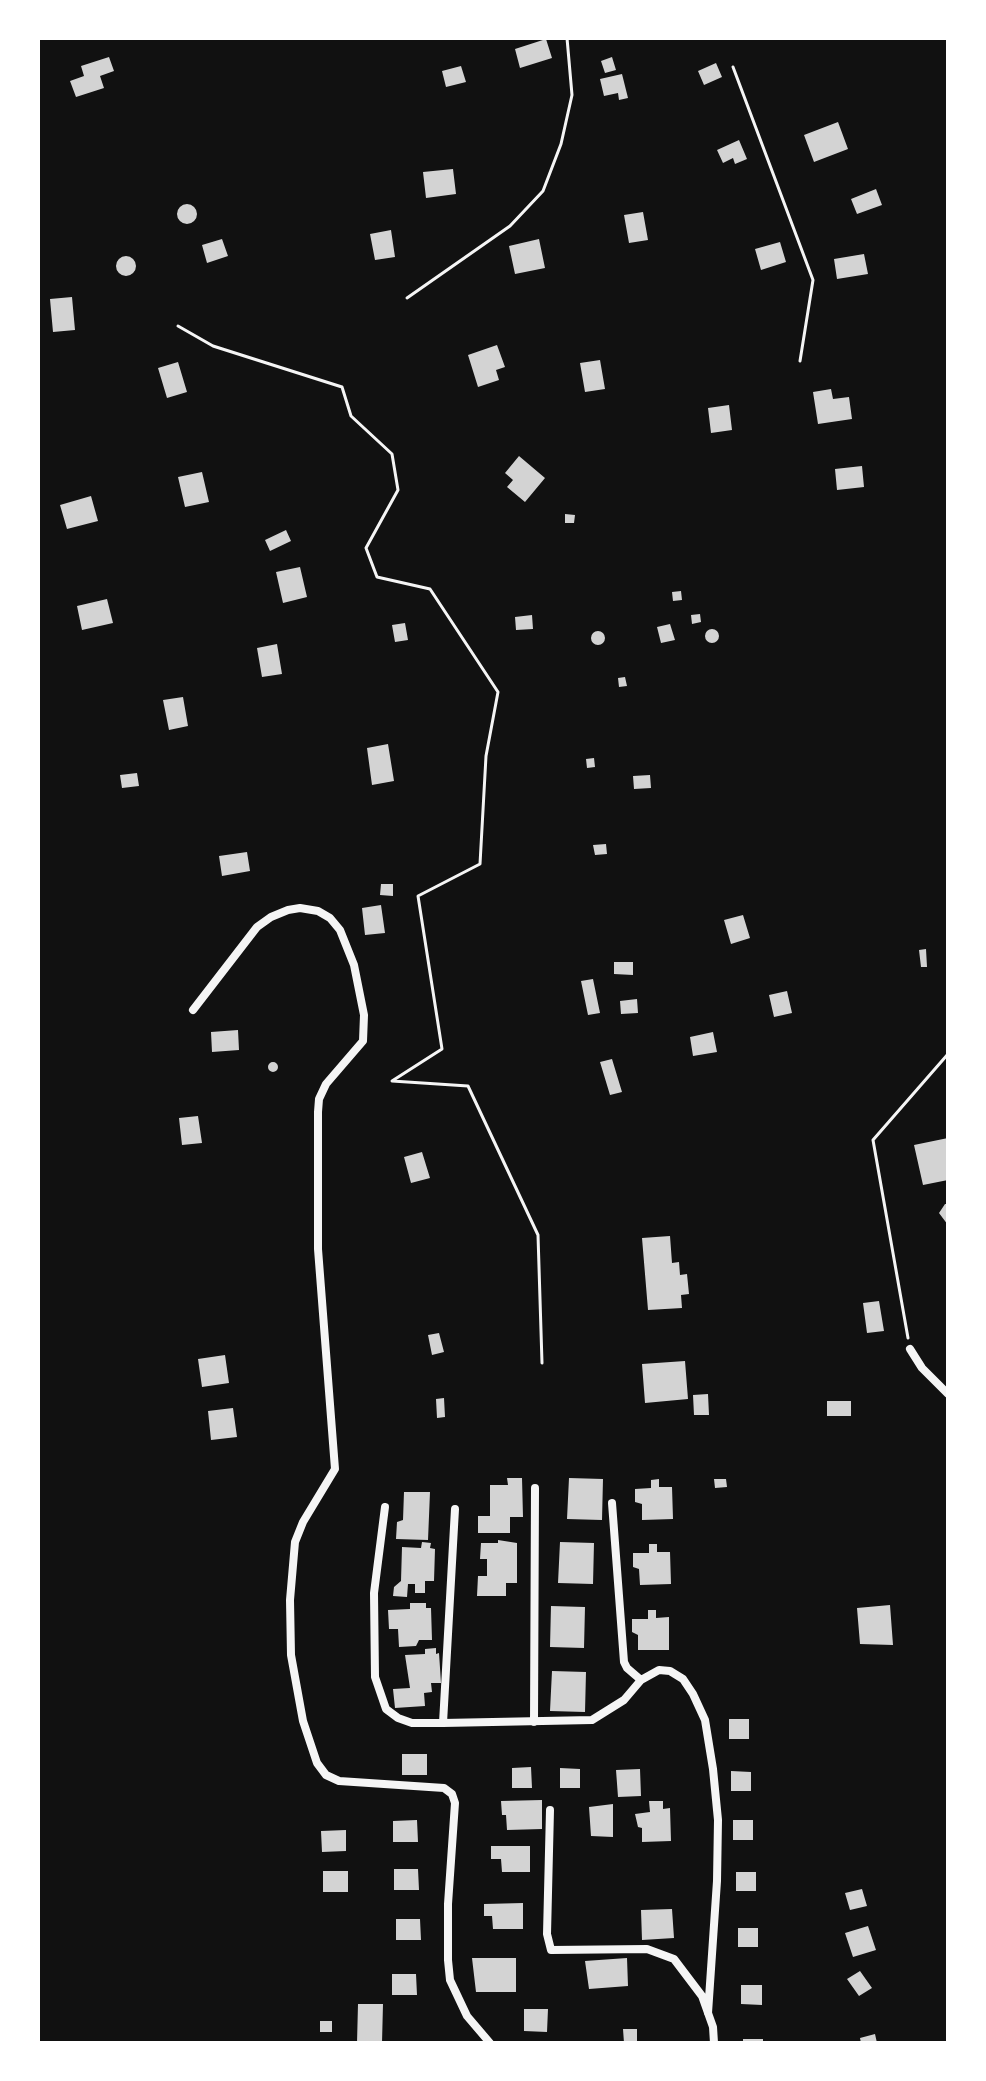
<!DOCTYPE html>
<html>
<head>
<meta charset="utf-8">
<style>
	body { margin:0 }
	#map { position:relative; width:986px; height:2081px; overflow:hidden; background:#111; font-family:"Fira Sans Condensed",sans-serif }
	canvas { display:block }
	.frame { position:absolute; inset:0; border:40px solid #fff; pointer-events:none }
</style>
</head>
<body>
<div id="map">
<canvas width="986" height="2081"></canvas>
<div class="frame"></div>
</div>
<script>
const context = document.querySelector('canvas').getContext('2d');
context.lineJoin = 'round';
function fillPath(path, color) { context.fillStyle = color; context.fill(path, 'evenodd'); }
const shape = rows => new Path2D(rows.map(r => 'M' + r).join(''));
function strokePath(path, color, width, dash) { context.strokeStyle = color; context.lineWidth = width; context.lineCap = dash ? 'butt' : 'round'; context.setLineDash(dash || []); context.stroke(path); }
const building = shape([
	[546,39,552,58,520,68,515,49],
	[109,57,114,71,100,76,104,88,76,97,70,81,84,76,81,66],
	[612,57,616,70,605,73,601,61],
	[716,63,722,77,704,85,698,71],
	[461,66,466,82,446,87,442,71],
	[622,74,628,98,619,100,618,93,604,96,600,79],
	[838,122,848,149,814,162,804,135],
	[739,140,747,159,735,164,733,158,723,163,717,150],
	[453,169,456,194,426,198,423,172],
	[876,189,882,205,857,214,851,199],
	'177 214a10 10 0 1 1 20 0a10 10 0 1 1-20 0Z',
	[643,212,648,240,629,243,624,215],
	[391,230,395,257,375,260,370,234],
	[222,239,228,256,207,263,202,245],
	[539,239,545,268,515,274,509,246],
	[780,242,786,262,761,270,755,249],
	[864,254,868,274,837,279,834,259],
	'116 266a10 10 0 1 1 20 0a10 10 0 1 1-20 0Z',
	[72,297,75,330,53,332,50,299],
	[497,345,505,367,496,370,499,380,478,387,468,355],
	[600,360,605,389,585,392,580,363],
	[178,362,187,392,167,398,158,368],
	[831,389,833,399,849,397,852,419,818,424,813,392],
	[729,405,732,430,711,433,708,408],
	[519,456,545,478,525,502,507,487,513,480,505,473],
	[862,466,864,487,837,490,835,469],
	[202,472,209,502,185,507,178,477],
	[91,496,98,521,67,529,60,505],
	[565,514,575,515,574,523,565,523],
	[286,530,291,541,270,551,265,540],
	[300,567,307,597,283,603,276,572],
	[681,591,682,600,673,601,672,592],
	[107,599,113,623,82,630,77,606],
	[700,614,701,622,692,624,691,615],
	[532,615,533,629,516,630,515,617],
	[405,623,408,640,395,642,392,625],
	[670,624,675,640,661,643,657,627],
	'705 636a7 7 0 1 1 14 0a7 7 0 1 1-14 0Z',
	'591 638a7 7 0 1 1 14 0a7 7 0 1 1-14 0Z',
	[277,644,282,674,262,677,257,648],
	[625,677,627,686,619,687,618,678],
	[183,697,188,726,169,730,163,700],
	[388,744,394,781,372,785,367,748],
	[594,758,595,767,587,768,586,759],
	[137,773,139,786,122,788,120,775],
	[650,775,651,788,634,789,633,776],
	[606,844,607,854,595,855,593,845],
	[247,852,250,871,222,876,219,856],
	[381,884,393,884,393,896,380,895],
	[381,905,385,933,365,935,362,908],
	[743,915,750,938,731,944,724,920],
	[926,949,927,967,921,967,919,950],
	[614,962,633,962,633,975,614,974],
	[593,979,600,1013,588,1015,581,981],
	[787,991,792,1013,774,1017,769,995],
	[637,999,638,1013,621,1014,620,1001],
	[238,1030,239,1050,212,1052,211,1032],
	[713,1032,717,1052,693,1056,690,1037],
	[612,1059,622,1092,610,1095,600,1062],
	'268 1067a5 5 0 1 1 10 0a5 5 0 1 1-10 0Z',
	[198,1116,202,1143,182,1145,179,1118],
	[948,1138,948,1180,923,1185,914,1145],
	[422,1152,430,1178,411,1183,404,1157],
	[945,1204,948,1204,948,1225,939,1213],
	[670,1236,672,1263,679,1262,680,1275,687,1274,689,1294,681,1295,682,1308,648,1310,642,1238],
	[879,1301,884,1331,867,1333,863,1303],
	[439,1333,444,1352,432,1355,428,1335],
	[225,1355,229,1383,202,1387,198,1359],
	[685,1361,688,1399,645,1403,642,1364],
	[708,1394,709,1415,694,1415,693,1395],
	[444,1398,445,1417,437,1418,436,1399],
	[827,1401,851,1401,851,1416,827,1416],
	[233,1408,237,1437,211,1440,208,1411],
	[507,1478,522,1478,523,1517,510,1517,510,1533,478,1533,478,1516,490,1516,490,1485,508,1485],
	[569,1478,603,1479,602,1520,567,1519],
	[659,1479,659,1487,672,1487,673,1519,642,1520,642,1504,635,1502,635,1489,651,1488,651,1480],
	[714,1479,726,1479,727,1487,715,1488],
	[404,1492,430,1492,428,1540,396,1539,397,1522,403,1520],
	[498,1540,517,1543,517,1583,506,1583,506,1596,477,1596,478,1576,487,1576,487,1559,480,1559,481,1543,498,1543],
	[422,1542,431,1543,430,1548,435,1549,434,1581,425,1581,425,1593,415,1593,415,1584,408,1584,407,1597,393,1596,394,1587,401,1581,402,1547,421,1548],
	[560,1542,594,1543,593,1584,558,1583],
	[649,1544,657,1544,657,1552,670,1552,671,1584,640,1585,639,1569,633,1567,633,1553,649,1553],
	[410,1603,426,1603,426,1608,431,1608,432,1640,419,1640,416,1646,399,1647,398,1629,389,1629,388,1610,410,1609],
	[890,1605,893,1645,860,1644,857,1608],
	[551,1606,585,1607,584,1648,550,1647],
	[648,1610,656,1610,656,1618,669,1617,669,1650,638,1650,638,1635,632,1632,632,1619,648,1619],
	[436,1648,436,1654,439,1653,441,1683,431,1683,432,1692,424,1693,425,1706,395,1708,393,1689,410,1688,405,1655,425,1654,425,1649],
	[552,1671,586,1672,585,1712,550,1711],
	[729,1719,749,1719,749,1739,729,1739],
	[402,1754,427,1754,427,1775,402,1775],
	[531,1767,532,1788,512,1788,512,1768],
	[560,1768,580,1769,580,1788,560,1788],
	[640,1769,641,1796,618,1797,616,1770],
	[731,1771,751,1772,751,1791,731,1791],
	[542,1800,542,1829,507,1830,506,1815,502,1815,501,1801],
	[649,1801,663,1801,663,1809,670,1808,671,1841,642,1842,642,1828,638,1827,635,1814,650,1812],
	[613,1804,613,1837,591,1836,589,1807],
	[417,1820,418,1842,393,1842,393,1821],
	[733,1820,753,1820,753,1840,733,1840],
	[346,1830,346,1851,322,1852,321,1831],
	[491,1846,530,1846,530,1872,502,1872,501,1859,491,1859],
	[394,1869,418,1869,419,1890,394,1890],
	[323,1871,348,1871,348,1892,323,1892],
	[736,1872,756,1872,756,1891,736,1891],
	[862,1889,867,1906,850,1910,845,1893],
	[523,1903,523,1929,493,1929,492,1916,484,1916,484,1904],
	[672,1909,674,1938,642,1940,641,1910],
	[396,1919,420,1919,421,1940,396,1940],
	[868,1926,876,1950,853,1957,845,1933],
	[738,1928,758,1928,758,1947,738,1947],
	[472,1958,516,1958,516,1992,476,1992],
	[627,1958,628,1986,589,1989,585,1961],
	[860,1971,872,1988,859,1996,847,1979],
	[392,1974,416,1974,417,1995,392,1995],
	[741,1985,762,1985,762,2005,741,2004],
	[358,2004,383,2004,382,2043,357,2043],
	[524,2009,548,2009,547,2032,524,2031],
	[320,2021,332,2021,332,2032,320,2032],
	[623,2029,637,2029,637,2043,624,2043],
	[875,2034,877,2043,861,2043,860,2038],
	[743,2039,763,2039,763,2043,743,2043]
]);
const path = shape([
	[733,67,813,280,800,361],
	[407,298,510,226,543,191,561,144,572,95,567,38],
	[178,326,213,346,342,387,351,416,392,454,398,490,366,548,377,577,430,589,498,692,486,756,480,864,418,896,442,1049,392,1081,468,1086,538,1235,542,1363],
	[908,1338,873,1140,948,1054]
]);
const minor = shape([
	[193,1010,257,927,271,917,288,910,300,908,318,911,330,918,340,930,354,965,364,1015,363,1041,326,1084,319,1099,318,1112,318,1249,335,1469,303,1522,295,1542,290,1600,291,1655,303,1721,317,1763,326,1775,339,1781,444,1788,452,1794,455,1803,448,1904,448,1960,450,1980,467,2016,490,2043],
	[910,1349,922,1368,948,1394],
	[612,1503,624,1662,627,1668,641,1680],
	[385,1507,374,1593,375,1677,386,1709,398,1718,412,1723,443,1723,592,1720,624,1700,641,1680,659,1670,670,1671,683,1679,693,1694,705,1720,713,1769,718,1820,717,1881,708,2013],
	[534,1722,535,1488],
	[443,1723,455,1509],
	[550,1810,547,1934,551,1950,647,1949,674,1959,702,1996,713,2027,714,2043]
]);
fillPath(building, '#d3d3d3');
strokePath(path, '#f5f5f5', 3);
strokePath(minor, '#f5f5f5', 8);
</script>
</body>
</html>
